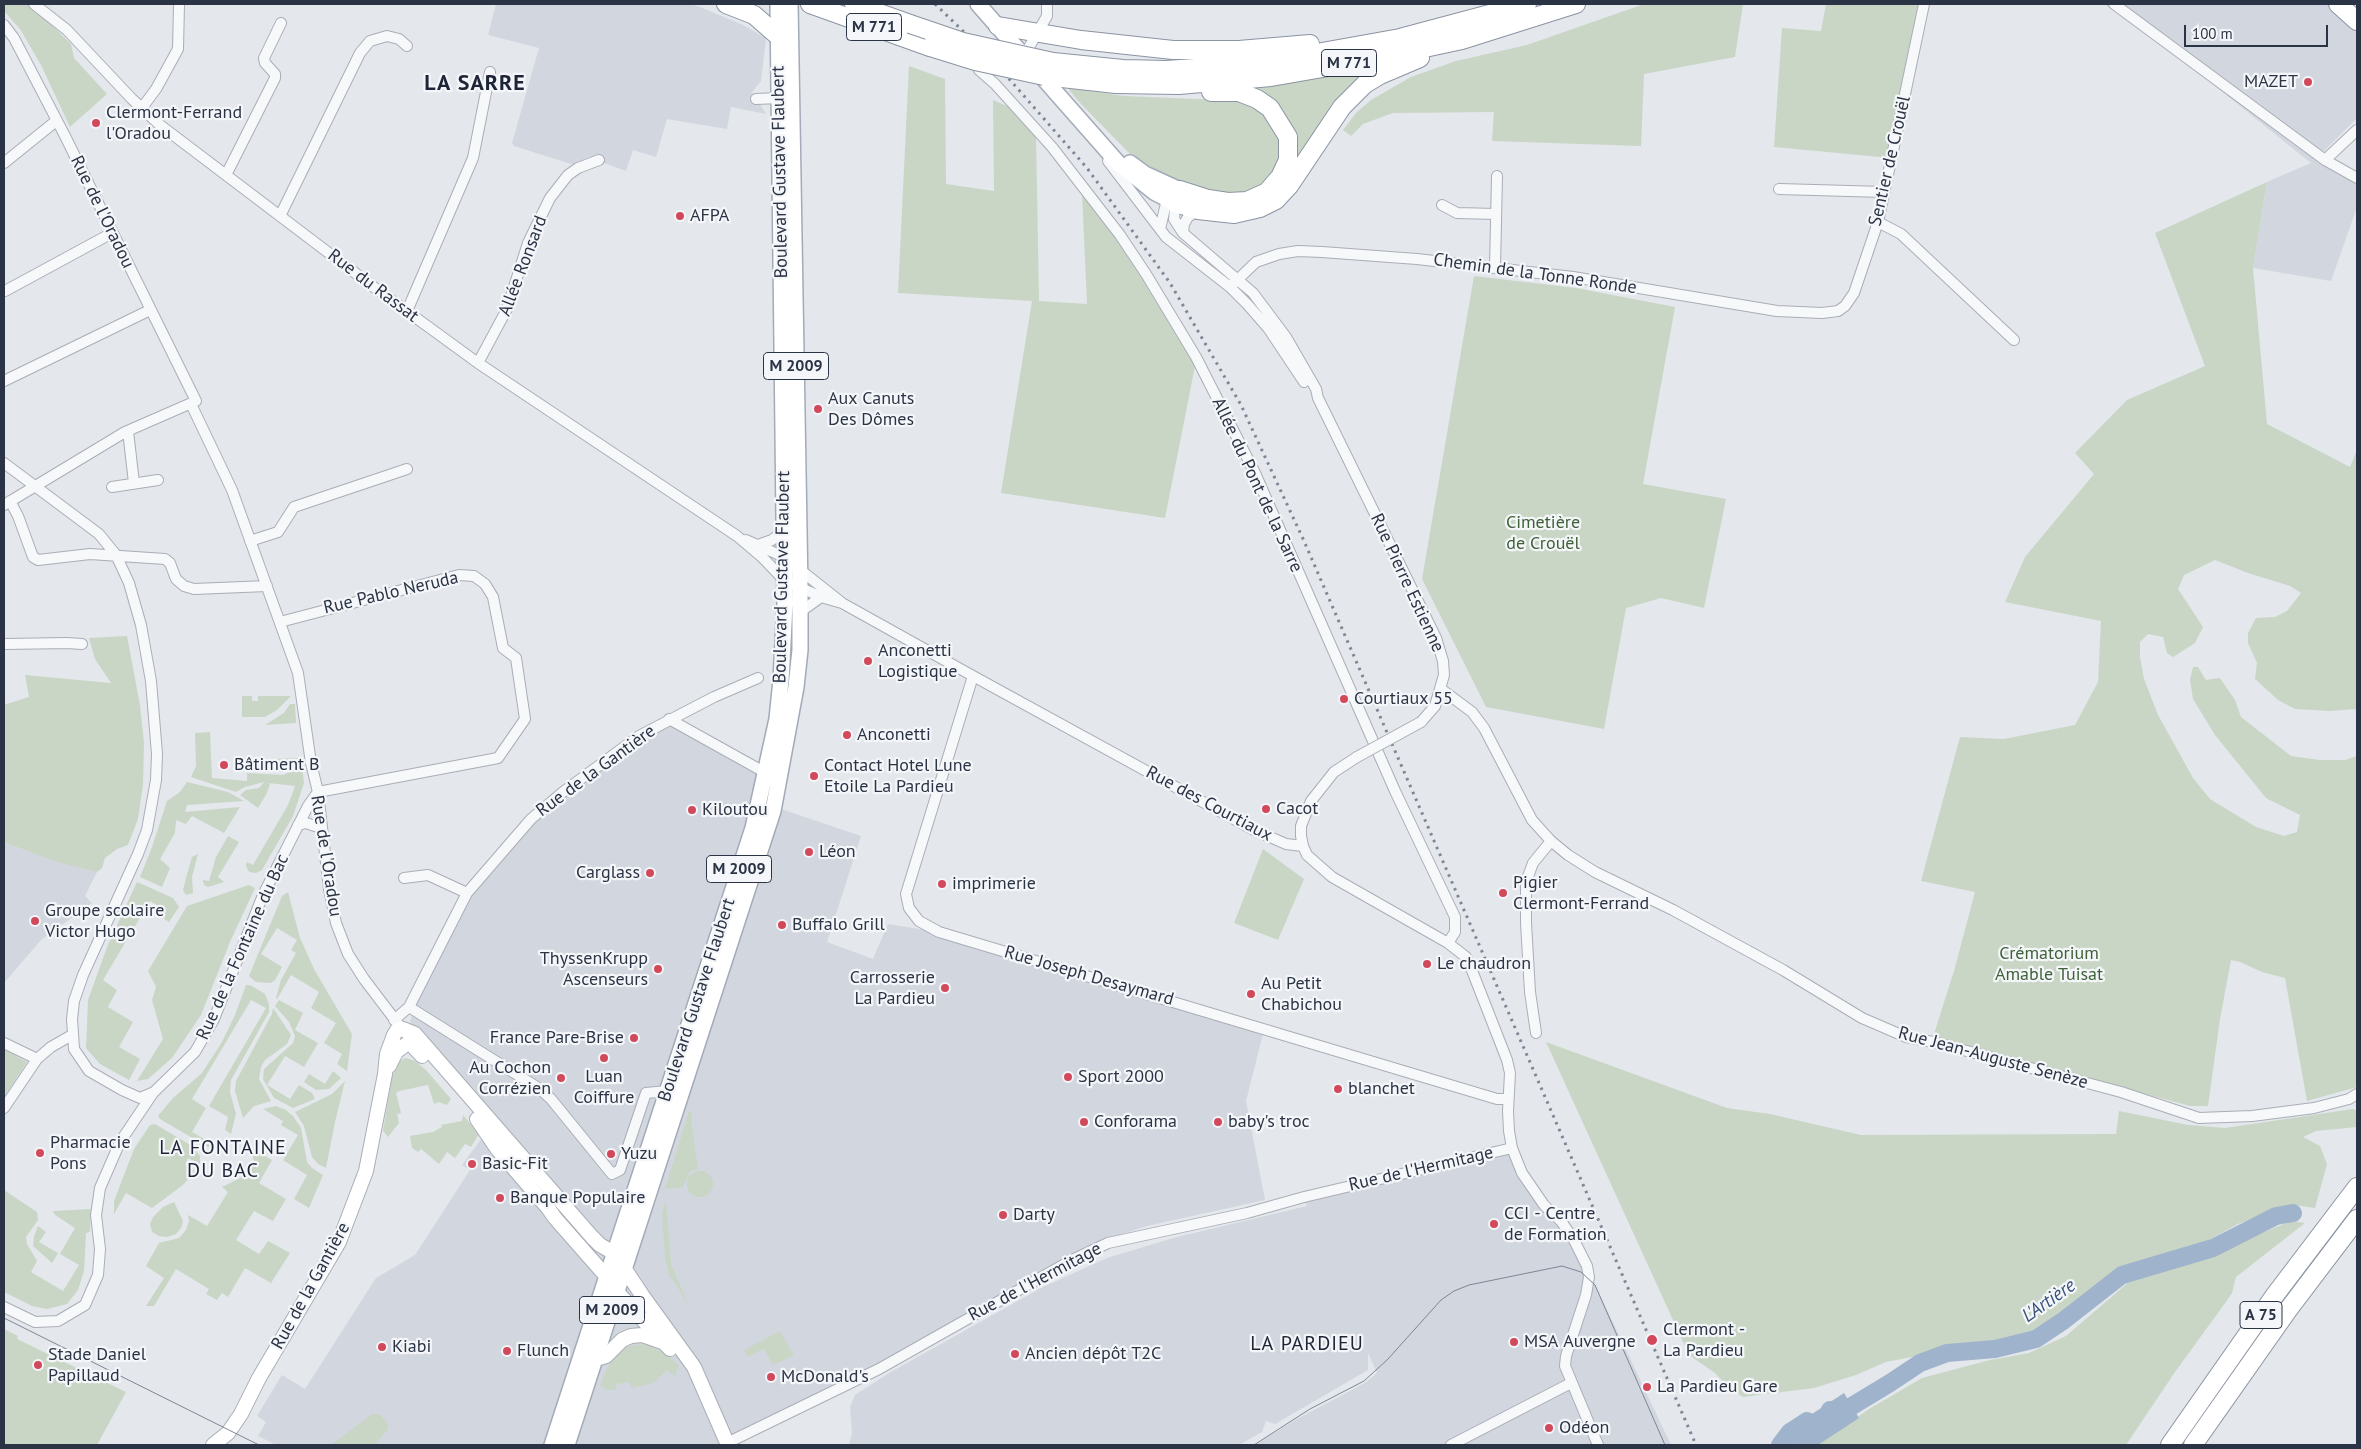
<!DOCTYPE html>
<html>
<head>
<meta charset="utf-8">
<style>
	body { margin:0 }
	#map { position:relative; width:2361px; height:1449px; overflow:hidden; background:#e4e7ec; font-family:"PT Sans",sans-serif }
	canvas { display:block }
	.frame { position:absolute; inset:0; border:5px solid #2b3445; pointer-events:none }
	.scale { position:absolute; left:2184px; top:25px; width:144px; height:22px; box-sizing:border-box; border:2px solid #2b3445; border-top:0; padding-left:6px; font-size:15px; line-height:18px; white-space:nowrap; color:#2b3445; -webkit-text-stroke:4px #f4f6f9; paint-order:stroke }
</style>
</head>
<body>
<div id="map">
<canvas width="2361" height="1449"></canvas>
<div class="frame"></div>
<div class="scale">100 m</div>
</div>
<script>
const context = document.querySelector('canvas').getContext('2d');
context.lineJoin = 'round';
function fillPath(path, color) { context.fillStyle = color; context.fill(path, 'evenodd'); }
const shape = rows => new Path2D(rows.map(r => 'M' + r).join(''));
function strokePath(path, color, width, dash) { context.strokeStyle = color; context.lineWidth = width; context.lineCap = dash ? 'butt' : 'round'; context.setLineDash(dash || []); context.stroke(path); }
function drawText(font, color, halo, rows, align = 'center') {
  context.font = font + ' "PT Sans",sans-serif'; context.lineWidth = 4.5; context.setLineDash([]); context.textBaseline = 'middle'; context.strokeStyle = halo; context.fillStyle = color; for (const [text, x, y, turn = 0] of rows) {
    context.save(); context.translate(x, y); context.rotate((+turn || 0) * Math.PI / 180); context.textAlign = isNaN(turn) ? turn : align; if (halo) context.strokeText(text, 0, 0); context.fillText(text, 0, 0); context.restore();
  }
}
const built = shape([
	[496,4,690,4,700,7,743,25,766,38,761,81,752,92,766,114,731,107,727,129,667,119,656,157,633,150,626,171,588,157,574,165,514,146,512,143,539,48,488,35],
	[2104,4,2331,4,2357,27,2357,118,2321,154,2357,177,2357,207,2331,281,2253,268,2267,182,2311,163,2169,49],
	[669,719,766,773,760,802,861,836,827,942,873,959,888,924,938,932,1265,1026,1246,1101,1265,1200,1147,1226,1119,1235,879,1369,722,1440,723,1445,276,1445,258,1436,266,1422,257,1416,282,1375,305,1389,376,1278,415,1255,470,1170,462,1165,496,1119,410,1023,417,987,467,893,531,819],
	[4,842,57,861,97,872,85,896,92,903,41,940,4,983],
	[1512,1148,1522,1173,1574,1240,1671,1445,1255,1445,1297,1419,1365,1383,1377,1373,1368,1353,1368,1370,1275,1424,1266,1421,1262,1432,1239,1445,849,1445,852,1433,850,1407,855,1395,889,1373,1041,1288,1107,1258,1177,1237,1307,1206,1304,1197]
]);
const green = shape([
	[4,4,27,4,36,10,71,44,74,58,107,94,70,127,41,65,20,29,4,11],
	[1644,4,1743,4,1735,57,1644,74,1641,146,1492,141,1494,112,1393,113,1363,124,1351,136,1343,130,1356,113,1371,100,1411,77,1456,61,1527,45],
	[1826,4,1924,4,1891,158,1774,147,1782,28,1821,31],
	[909,66,945,79,946,184,994,191,993,100,1014,109,1036,135,1039,301,1087,304,1082,193,1114,232,1195,366,1165,518,1001,493,1032,301,898,293],
	[1370,68,1373,74,1291,177,1293,153,1253,90,1254,88],
	[1070,88,1124,96,1245,101,1275,121,1282,148,1279,166,1266,185,1237,196,1215,193,1174,180,1143,165,1128,152,1082,105,1069,90],
	[2267,182,2253,268,2267,424,2350,467,2357,450,2357,709,2330,711,2295,709,2278,700,2255,679,2257,663,2248,643,2248,633,2256,618,2275,617,2287,611,2301,593,2290,586,2248,573,2215,560,2184,575,2178,589,2203,627,2195,643,2173,657,2167,653,2163,637,2148,634,2140,642,2140,657,2144,679,2158,715,2193,778,2210,799,2256,827,2284,836,2297,832,2300,815,2266,798,2215,735,2193,699,2190,680,2193,667,2198,667,2206,680,2220,678,2235,700,2241,717,2291,756,2320,760,2345,760,2357,756,2357,1087,2307,1101,2285,978,2262,972,2240,962,2231,960,2220,1019,2208,1106,2190,1106,1933,1037,1954,971,1975,892,1921,881,1960,737,2004,739,2075,725,2098,682,2101,621,2005,602,2025,557,2094,474,2075,453,2127,400,2205,366,2155,233],
	[1474,276,1576,288,1675,307,1643,484,1726,499,1704,608,1661,598,1626,608,1604,729,1486,707,1422,579],
	[127,636,140,705,144,743,143,785,138,819,128,845,117,849,105,858,102,868,97,872,57,862,4,842,4,705,29,697,25,675,111,683,95,659,89,638],
	[242,696,252,696,252,701,258,701,258,696,291,696,277,710,265,717,242,717],
	[290,704,295,704,296,723,265,725,284,713],
	[210,732,212,778,247,781,247,773,283,775,302,767,304,783,293,816,262,870,256,873,249,872,246,866,247,862,253,865,288,805,295,786,268,783,270,784,267,793,258,808,240,795,246,790,259,788,264,782,245,787,236,792,191,777,196,766,195,733],
	[298,758,299,767,283,772,248,771,248,768,250,768,250,760],
	[187,782,228,792,244,801,187,805,185,812,240,807,224,833,192,816,186,824,176,820,175,833,160,859,170,868,162,887,140,877,151,850,167,801,180,792],
	[228,836,239,842,218,877,224,882,208,887,204,885,203,880,209,881,216,857],
	[1263,849,1304,879,1278,940,1234,923],
	[198,854,192,877,193,893,186,895,183,890,186,878,192,857],
	[137,882,173,898,179,907,169,922,164,919,165,910,150,901,103,980,117,990,108,1007,133,1022,119,1047,140,1059,129,1080,100,1064,86,1048,88,1000,107,947],
	[249,885,255,888,230,942,201,1015,172,1058,148,1079,137,1081,163,1039,152,1000,156,987,148,971,187,906],
	[288,892,300,938,314,969,352,1034,347,1071,337,1064,342,1054,324,1043,336,1023,311,1008,319,992,291,975,277,999,276,998,281,980,296,953,291,950,297,940,277,928,261,954,282,967,275,980,271,983,256,982,249,976,282,896],
	[246,985,250,985,265,994,269,1004,269,1012,231,1080,230,1092,236,1114,231,1134,225,1130,228,1117,209,1106,266,1008,251,1000,192,1099,206,1108,192,1132,215,1145,208,1147,160,1119,158,1116,173,1098,202,1073,222,1042,235,1015],
	[279,1000,303,1013,295,1030,318,1043,304,1067,285,1056,267,1085,290,1099,299,1085,312,1093,315,1099,293,1108,274,1098,263,1079,264,1069,293,1043,295,1036,289,1022,275,1006],
	[273,1008,291,1035,287,1044,265,1060,261,1067,259,1079,271,1101,254,1106,243,1118,235,1091,236,1081,272,1014],
	[1546,1042,1727,1108,1770,1114,1861,1135,2116,1134,2119,1111,2188,1125,2225,1128,2353,1109,2357,1111,2357,1127,2316,1131,2303,1137,2320,1146,2327,1164,2315,1208,2295,1205,2293,1209,2277,1209,2238,1224,2196,1247,2110,1275,2086,1299,2034,1336,1996,1346,1958,1348,1886,1362,1856,1375,1814,1388,1743,1397,1730,1389,1715,1373,1689,1355],
	[4,1049,27,1062,4,1097],
	[406,1058,415,1061,426,1070,451,1099,447,1105,439,1102,434,1104,428,1085,399,1091,396,1093,401,1113,397,1114,399,1123,388,1137,383,1131,392,1077,399,1061],
	[333,1071,341,1078,329,1089,316,1090,304,1082,309,1074,325,1084],
	[345,1081,335,1122,326,1168,318,1164,312,1157,304,1126,295,1112,332,1094],
	[276,1106,286,1110,293,1116,301,1128,307,1162,312,1168,323,1175,309,1208,294,1199,307,1175,283,1160,298,1135,281,1125,283,1121,263,1109],
	[689,1111,692,1112,691,1120,698,1169,690,1171,683,1187,665,1189],
	[463,1115,479,1134,471,1147,465,1144,455,1158,447,1152,439,1164,421,1149,418,1152,412,1148,410,1136,433,1132,442,1127,441,1125,462,1121],
	[155,1124,192,1146,200,1156,200,1164,188,1158,185,1165,195,1171,183,1185,152,1208,126,1193,114,1214,114,1201,134,1149,150,1125],
	[251,1148,272,1160,259,1183,286,1199,273,1221,254,1211,236,1240,259,1254,268,1241,290,1253,271,1283,245,1268,228,1297,222,1293,217,1300,206,1294,209,1289,176,1269,154,1306,146,1306,164,1278,146,1266,159,1243,179,1238,186,1230,189,1221,188,1215,207,1226,228,1192,222,1187,242,1177,251,1169,254,1162],
	'687 1184a13 13 0 1 1 26 0a13 13 0 1 1-26 0Z',
	[4,1190,37,1212,38,1220,26,1237,27,1244,37,1261,31,1272,63,1291,79,1265,60,1254,75,1228,55,1215,53,1211,91,1209,90,1232,86,1233,84,1271,78,1290,67,1304,47,1309,32,1306,4,1292],
	[666,1200,671,1264,688,1304,672,1278,670,1278,665,1258,662,1213],
	[174,1202,183,1221,181,1228,176,1234,167,1237,159,1236,152,1232,150,1224,153,1217,163,1207],
	[2291,1221,2305,1223,2236,1277,2232,1293,2223,1306,2175,1372,2126,1445,1818,1445,1869,1409,1922,1378,1990,1360,2029,1353,2066,1336,2130,1281,2198,1259],
	[38,1226,46,1232,39,1242,58,1253,52,1263,33,1246,34,1236],
	[4,1329,18,1336,17,1339,126,1392,97,1445,4,1445],
	[780,1331,794,1355,773,1365,764,1349,748,1357,744,1350],
	[645,1344,662,1352,679,1365,675,1376,667,1370,653,1383,632,1388,629,1382,616,1384,616,1390,607,1390,600,1386,605,1372,616,1354,629,1346],
	[372,1414,380,1415,388,1424,388,1429,374,1445,331,1445]
]);
const water = shape([
	[1844,1393,1859,1418,1818,1445,1793,1445,1786,1431]
]);
const river = shape([
	[1830,1410,1847,1409,1890,1383,1920,1363,1947,1353,1995,1349,2036,1339,2063,1321,2122,1275,2213,1248,2276,1216,2293,1213],
	[1780,1445,1790,1432,1807,1421]
]);
const street = shape([
	[34,4,67,30,132,99,160,125,375,288,478,363,737,536,763,558,784,580,821,597,842,603],
	[2114,4,2325,160,2357,178],
	[4,25,14,38,65,136,196,401,125,432,4,505],
	[1030,60,1028,49,1047,16,1047,4],
	[979,70,995,84,1052,147,1120,235,1146,274,1196,357,1255,473,1395,791,1455,917,1455,932,1448,943],
	[756,99,779,98],
	[141,109,156,89,178,49,179,4],
	[2325,160,2357,130],
	[1108,161,1166,237,1230,287,1247,304,1268,328,1304,382],
	[4,163,56,121],
	[226,175,275,78,275,74,265,63,264,58,281,23],
	[1779,189,1884,192],
	[1176,200,1174,219,1183,233],
	[1442,205,1457,213,1496,214],
	[1198,210,1188,217,1184,224,1183,233,1253,293,1286,337,1316,389,1318,398,1436,638,1443,661,1444,675,1435,706,1421,722],
	[280,216,360,53,370,41,387,36,399,39,407,46],
	[1878,222,1901,234,2014,340],
	[1160,229,1168,195],
	[1495,267,1497,176],
	[1230,287,1256,262,1279,254,1298,251,1322,252,1417,259,1573,277,1777,311,1822,313,1838,311,1845,306,1854,293,1878,222,1924,4],
	[5,291,112,233],
	[407,311,473,158,490,72],
	[478,363,507,309,528,243,550,198,568,175,578,168,599,160],
	[4,381,150,310],
	[191,404,232,490,298,673,311,763,318,792,329,889,336,923,348,954,364,979,405,1033],
	[128,431,134,483],
	[4,463,99,534,116,555,129,583,141,625,151,681,157,754,156,780,147,830,138,854,83,975,74,1001,72,1019,74,1049,89,1071,122,1090,140,1098,154,1092,195,1052,214,1019,263,895,308,806,318,792],
	[112,487,158,480],
	[10,501,18,516,33,557,38,560,90,554,165,559,170,563,176,579,184,586,194,589,267,586],
	[746,540,784,557,842,603,973,676,1254,830,1286,844,1303,846],
	[250,541,278,532,294,507,407,469],
	[758,545,772,540,784,530],
	[800,612,821,597],
	[280,622,459,575,474,576,485,584,493,597,503,648,516,658,525,719,498,758,318,792],
	[4,644,67,643,82,644],
	[973,676,906,894,909,908,919,921,939,932,1497,1099,1508,1099],
	[1441,689,1472,712,1484,728,1532,820,1551,841,1568,855,1595,872,1673,910,1783,970,1862,1018,1906,1037,1933,1042,2121,1092,2199,1118,2252,1116,2314,1108,2349,1099,2357,1094],
	[669,719,766,773],
	[1357,757,1334,772,1311,801,1301,826,1301,836,1303,846,1307,855,1332,877,1448,943,1466,957,1471,968,1507,1060,1510,1073,1508,1111,1509,1131,1512,1148,1522,1173,1544,1205,1561,1221,1574,1240,1587,1266,1589,1277,1586,1295,1566,1356,1565,1366,1598,1445],
	[298,825,306,823,321,828],
	[404,878,428,875,467,893],
	[409,1007,540,1089,551,1099,612,1174,620,1170,646,1093,667,1091],
	[394,1020,409,1007,467,893,531,819,563,792,639,736,714,697,758,678],
	[1536,1033,1530,992,1526,923,1526,882,1533,863,1551,841],
	[4,1043,37,1059],
	[4,1108,37,1059,51,1047,72,1035],
	[4,1307,35,1322,58,1321,85,1305,98,1275,100,1249,96,1215,100,1188,120,1142,153,1093],
	[727,1443,879,1369,1072,1260,1108,1243,1247,1213,1304,1197,1512,1148],
	[1451,1445,1571,1383]
]);
const secondary = shape([
	[389,1066,396,1052,409,1042,422,1056],
	[477,1119,498,1150,548,1208,555,1218,606,1276,618,1293,670,1349],
	[596,1359,606,1356,622,1340,631,1336,642,1335,662,1342],
	[213,1445,228,1433,241,1414,259,1378,339,1242,366,1171,385,1074,387,1054,394,1035,397,1030,403,1029,415,1034,592,1237,600,1245,614,1253,642,1295,694,1367,728,1445]
]);
const primary = shape([
	[978,4,1118,163,1154,192,1175,203],
	[1130,163,1145,174,1180,190],
	[552,1445,753,828,777,719,781,680,785,604,778,4],
	[567,1445,773,811,796,687,800,650,800,588,790,4]
]);
const highway = shape([
	[726,4,754,15,778,36],
	[810,4,930,47],
	[854,4,910,24],
	[2338,4,2357,21],
	[998,26,1081,40,1173,50,1239,50,1310,44],
	[1053,62,1123,69,1166,70,1255,64,1400,38,1527,4],
	[1044,76,1116,84,1179,85,1271,77,1369,60,1462,40,1576,4],
	[1180,190,1208,199,1228,202,1247,201,1267,192,1280,177,1288,160,1288,137,1270,108,1257,99,1239,92,1211,92],
	[1175,203,1198,210,1234,214,1260,208,1276,200,1289,186,1342,107,1365,84,1380,75,1420,58],
	[2170,1445,2275,1295,2357,1187],
	[2193,1445,2288,1310,2357,1219]
]);
const tram = shape([
	[4,1318,259,1445],
	[1254,1445,1310,1409,1364,1381,1388,1359,1441,1300,1454,1291,1469,1285,1562,1266,1581,1272,1595,1285,1665,1445]
]);
const rail = shape([
	[935,4,990,57,1087,168,1170,283,1241,405,1304,541,1696,1445]
]);
const streetBridge = shape([
	[1357,757,1421,722]
]);
const highwayBridge = shape([
	[910,24,963,42,1053,62],
	[930,47,975,61,1044,76]
]);
const markers = [
	[2308,82,5,"#d1495b"],
	[96,123,5,"#d1495b"],
	[680,216,5,"#d1495b"],
	[818,409,5,"#d1495b"],
	[868,661,5,"#d1495b"],
	[1344,699,5,"#d1495b"],
	[847,735,5,"#d1495b"],
	[224,765,5,"#d1495b"],
	[814,776,5,"#d1495b"],
	[1266,809,5,"#d1495b"],
	[692,810,5,"#d1495b"],
	[809,852,5,"#d1495b"],
	[650,873,5,"#d1495b"],
	[942,884,5,"#d1495b"],
	[1503,893,5,"#d1495b"],
	[35,921,5,"#d1495b"],
	[782,925,5,"#d1495b"],
	[1427,964,5,"#d1495b"],
	[658,969,5,"#d1495b"],
	[945,988,5,"#d1495b"],
	[1251,994,5,"#d1495b"],
	[634,1038,5,"#d1495b"],
	[604,1058,5,"#d1495b"],
	[1068,1077,5,"#d1495b"],
	[561,1078,5,"#d1495b"],
	[1338,1089,5,"#d1495b"],
	[1084,1122,5,"#d1495b"],
	[1218,1122,5,"#d1495b"],
	[40,1153,5,"#d1495b"],
	[611,1154,5,"#d1495b"],
	[472,1164,5,"#d1495b"],
	[500,1198,5,"#d1495b"],
	[1003,1215,5,"#d1495b"],
	[1494,1224,5,"#d1495b"],
	[1652,1340,6,"#d1495b"],
	[1514,1342,5,"#d1495b"],
	[382,1347,5,"#d1495b"],
	[507,1351,5,"#d1495b"],
	[1015,1354,5,"#d1495b"],
	[38,1365,5,"#d1495b"],
	[771,1377,5,"#d1495b"],
	[1647,1387,5,"#d1495b"],
	[1549,1428,5,"#d1495b"]
];
const shields = [
	[874,27,55],
	[1349,63,55],
	[796,366,65],
	[739,869,65],
	[612,1310,65],
	[2261,1315,42]
];
const shieldNames = [
	["M 771",874,27],
	["M 771",1349,63],
	["M 2009",796,366],
	["M 2009",739,869],
	["M 2009",612,1310],
	["A 75",2261,1315]
];
const poiNames = [
	["MAZET",2298,82,"right"],
	["Clermont-Ferrand",106,113],
	["l'Oradou",106,134],
	["AFPA",690,216],
	["Aux Canuts",828,399],
	["Des Dômes",828,420],
	["Anconetti",878,651],
	["Logistique",878,672],
	["Courtiaux 55",1354,699],
	["Anconetti",857,735],
	["Bâtiment B",234,765],
	["Contact Hotel Lune",824,766],
	["Etoile La Pardieu",824,787],
	["Cacot",1276,809],
	["Kiloutou",702,810],
	["Léon",819,852],
	["Carglass",640,873,"right"],
	["Pigier",1513,883],
	["Clermont-Ferrand",1513,904],
	["imprimerie",952,884],
	["Groupe scolaire",45,911],
	["Victor Hugo",45,932],
	["Buffalo Grill",792,925],
	["ThyssenKrupp",648,959,"right"],
	["Ascenseurs",648,980,"right"],
	["Le chaudron",1437,964],
	["Carrosserie",935,978,"right"],
	["La Pardieu",935,999,"right"],
	["Au Petit",1261,984],
	["Chabichou",1261,1005],
	["France Pare-Brise",624,1038,"right"],
	["Au Cochon",551,1068,"right"],
	["Corrézien",551,1089,"right"],
	["Luan",604,1077,"center"],
	["Coiffure",604,1098,"center"],
	["Sport 2000",1078,1077],
	["blanchet",1348,1089],
	["Conforama",1094,1122],
	["baby's troc",1228,1122],
	["Pharmacie",50,1143],
	["Pons",50,1164],
	["Yuzu",621,1154],
	["Basic-Fit",482,1164],
	["Banque Populaire",510,1198],
	["CCI - Centre",1504,1214],
	["de Formation",1504,1235],
	["Darty",1013,1215],
	["Clermont -",1663,1330],
	["La Pardieu",1663,1351],
	["MSA Auvergne",1524,1342],
	["Kiabi",392,1347],
	["Flunch",517,1351],
	["Ancien dépôt T2C",1025,1354],
	["Stade Daniel",48,1355],
	["Papillaud",48,1376],
	["McDonald's",781,1377],
	["La Pardieu Gare",1657,1387],
	["Odéon",1559,1428]
];
const streetNames = [
	["Sentier de Crouël",1890,161,-77],
	["Boulevard Gustave Flaubert",780,172,-91],
	["Rue de l'Oradou",102,212,64],
	["Allée Ronsard",523,266,-69],
	["Chemin de la Tonne Ronde",1535,274,8],
	["Rue du Rassat",373,286,37],
	["Allée du Pont de la Sarre",1257,485,65],
	["Boulevard Gustave Flaubert",782,577,-89],
	["Rue Pierre Estienne",1407,583,65],
	["Rue Pablo Neruda",391,593,-13],
	["Rue de la Gantière",596,771,-36],
	["Rue des Courtiaux",1209,804,28],
	["Rue de l'Oradou",326,856,81],
	["Rue de la Fontaine du Bac",243,947,-66],
	["Rue Joseph Desaymard",1089,976,16],
	["Boulevard Gustave Flaubert",697,1000,-72],
	["Rue Jean-Auguste Senèze",1993,1058,15],
	["Rue de l'Hermitage",1421,1169,-13],
	["Rue de l'Hermitage",1035,1282,-28],
	["Rue de la Gantière",311,1286,-61]
];
const parkNames = [
	["Cimetière",1543,523],
	["de Crouël",1543,544],
	["Crématorium",2049,954],
	["Amable Tuisat",2049,975]
];
const waterNames = [
	["L'Artière",2049,1301,-35]
];
const quarterNames = [
	["LA FONTAINE",223,1148],
	["DU BAC",223,1171],
	["LA PARDIEU",1307,1344]
];
const districtNames = [
	["LA SARRE",475,84]
];
fillPath(built, '#d2d6de');
fillPath(green, '#c9d6c5');
fillPath(water, '#9fb4cc');
strokePath(river, '#9fb4cc', 18);
strokePath(street, '#a9aeb7', 12);
strokePath(secondary, '#a9aeb7', 16);
strokePath(primary, '#a3abb8', 18);
strokePath(highway, '#8b94a3', 20);
strokePath(street, '#f7f8fa', 10);
strokePath(secondary, '#fff', 14);
strokePath(primary, '#fff', 15);
strokePath(highway, '#fff', 18);
strokePath(tram, '#7d8696', 1);
strokePath(rail, '#7d8696', 3, [2.5, 5]);
strokePath(streetBridge, '#a9aeb7', 12, []);
strokePath(highwayBridge, '#8b94a3', 20, []);
strokePath(streetBridge, '#f7f8fa', 10);
strokePath(highwayBridge, '#fff', 18);
for (const [x, y, r, color] of markers) { const dot = new Path2D(); dot.arc(x, y, r, 0, 2 * Math.PI); context.fillStyle = color; context.fill(dot); strokePath(dot, '#f4f6f9', 2); }
for (const [x, y, w] of shields) { const box = new Path2D(); box.roundRect(x - w / 2, y - 13.5, w, 27, 4); context.fillStyle = '#f4f6f9'; context.fill(box); strokePath(box, '#2b3445', 1); }
drawText('bold 16px', '#2b3445', null, shieldNames);
drawText('18px', '#2b3445', '#f4f6f9', poiNames, 'left');
drawText('18px', '#2b3445', '#f4f6f9', streetNames);
drawText('18px', '#3f6138', '#f4f6f9', parkNames);
drawText('italic 19px', '#34527a', '#f4f6f9', waterNames);
context.letterSpacing = '1px';
drawText('20px', '#1d2536', '#f4f6f9', quarterNames);
context.letterSpacing = '0px';
context.letterSpacing = '1px';
drawText('bold 22px', '#1d2536', '#f4f6f9', districtNames);
context.letterSpacing = '0px';
</script>
</body>
</html>
